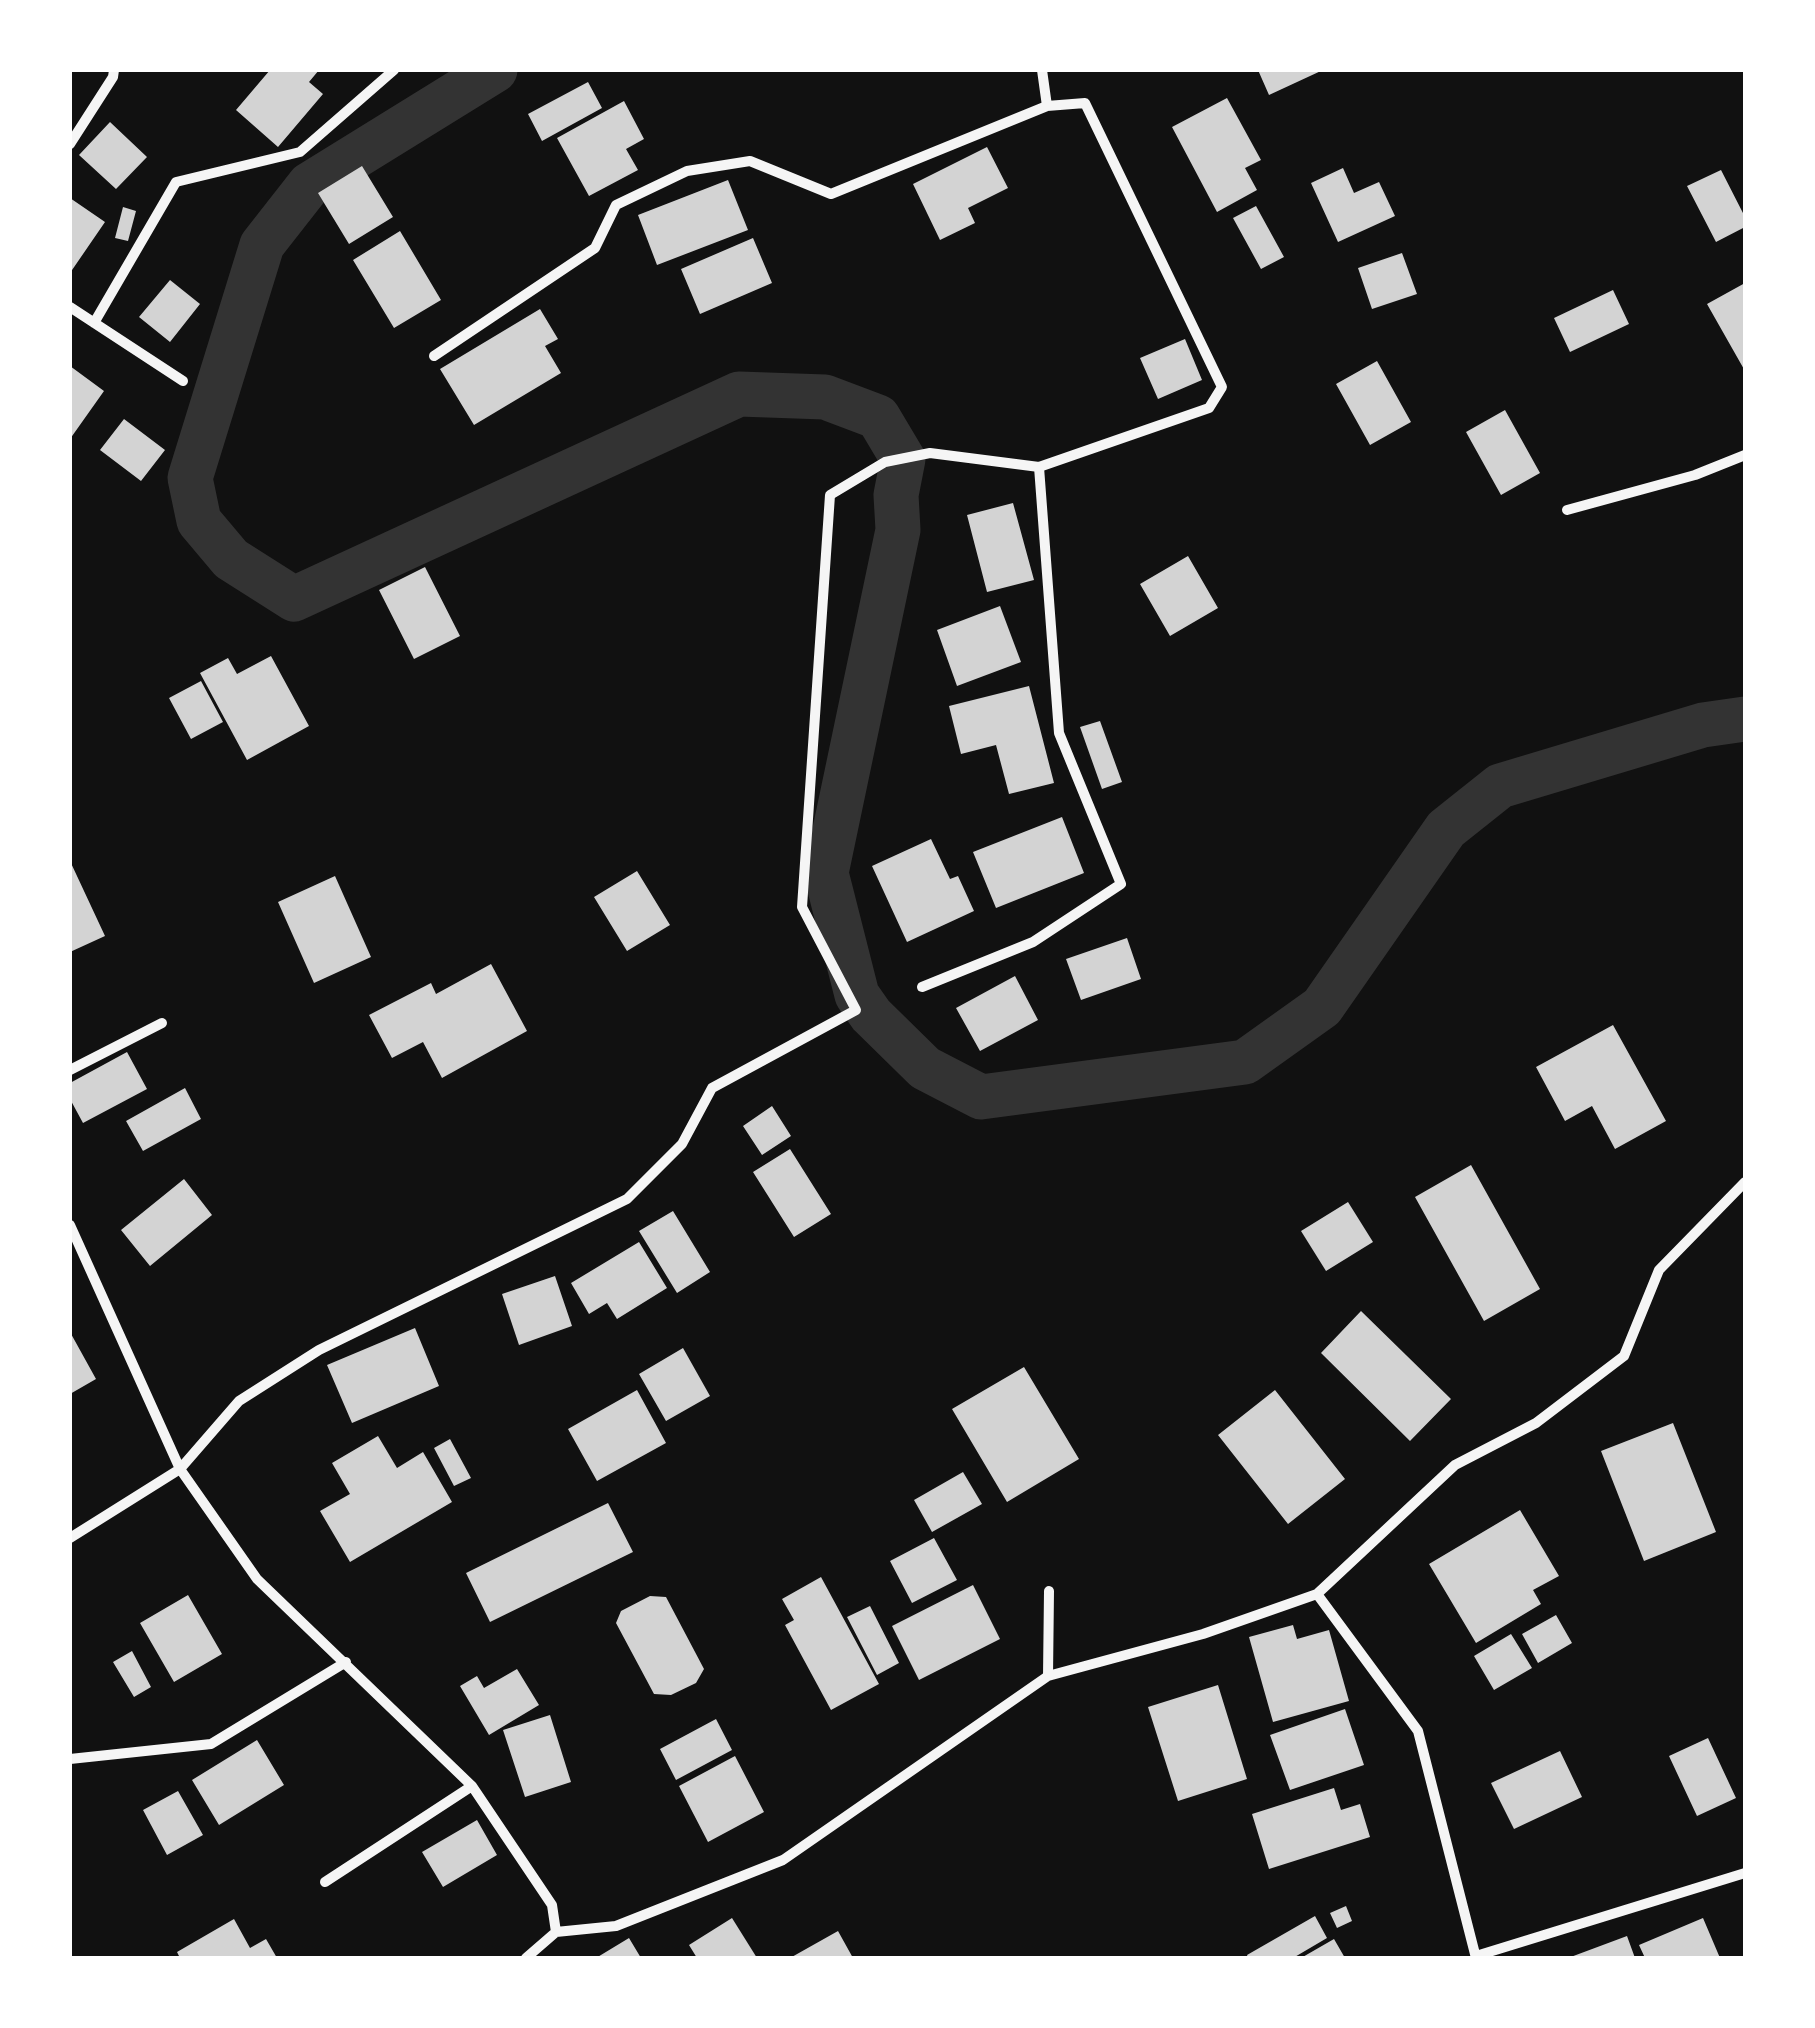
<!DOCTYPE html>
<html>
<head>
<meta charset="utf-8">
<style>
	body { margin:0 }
	#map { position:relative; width:1815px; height:2028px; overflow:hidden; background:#111; font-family:"Nunito Sans",sans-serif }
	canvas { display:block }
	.frame { position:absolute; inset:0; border:72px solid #fff; pointer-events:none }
</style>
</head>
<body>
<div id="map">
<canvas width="1815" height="2028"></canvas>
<div class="frame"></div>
</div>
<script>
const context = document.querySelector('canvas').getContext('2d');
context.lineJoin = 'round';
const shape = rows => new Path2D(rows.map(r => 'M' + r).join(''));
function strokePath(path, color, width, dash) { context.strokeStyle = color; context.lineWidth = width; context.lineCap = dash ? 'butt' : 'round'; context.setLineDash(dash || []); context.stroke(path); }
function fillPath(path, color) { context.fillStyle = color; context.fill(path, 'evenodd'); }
const canal = shape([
	[495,70,309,185,262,245,190,478,199,521,231,559,294,599,739,394,825,397,878,417,903,459,896,495,898,530,826,873,857,995,871,1015,925,1068,981,1097,1245,1062,1322,1007,1446,829,1500,786,1703,725,1745,719]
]);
const building = shape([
	[270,70,319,70,309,82,323,94,278,147,236,110],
	[1258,70,1323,70,1269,95],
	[588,82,602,108,542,141,528,114],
	[1227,98,1261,160,1245,168,1257,190,1217,212,1172,127],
	[624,101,644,139,626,149,638,170,589,196,557,138],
	[110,122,147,157,116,189,79,155],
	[987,147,1008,188,968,208,975,223,940,240,913,184],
	[362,166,393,217,349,244,318,193],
	[1343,168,1354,193,1379,182,1395,216,1338,242,1311,183],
	[1721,170,1745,217,1745,227,1716,242,1687,186],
	[728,180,748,230,657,265,638,215],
	[70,198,105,222,70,273],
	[1256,206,1284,257,1261,269,1233,218],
	[123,207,136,211,128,241,115,238],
	[400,231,441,300,394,328,353,260],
	[753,238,772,283,700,314,681,269],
	[1402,253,1417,294,1372,309,1358,268],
	[170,280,200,304,170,342,139,317],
	[1745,283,1745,371,1707,304],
	[1613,290,1629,324,1570,352,1554,318],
	[540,309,558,339,545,346,561,373,474,425,440,369],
	[1185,339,1202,380,1158,399,1140,358],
	[1377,361,1411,422,1370,445,1336,384],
	[70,366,104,391,70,439],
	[1505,410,1540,473,1501,495,1466,432],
	[124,419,165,450,141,481,100,450],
	[1013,503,1034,580,987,592,967,515],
	[1188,556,1218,608,1170,636,1140,584],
	[425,567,460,636,414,659,379,590],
	[1000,606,1021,662,957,686,937,630],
	[271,656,309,726,247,760,200,673,228,658,237,674],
	[201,681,223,722,191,739,169,698],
	[1029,686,1054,783,1009,794,996,745,961,754,949,706],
	[1100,721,1122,782,1102,789,1080,727],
	[1062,817,1084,873,996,908,973,852],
	[931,839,950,879,958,876,974,911,907,942,872,866],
	[70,861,105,936,70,952],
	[637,871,670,925,627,951,594,897],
	[335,876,371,957,314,983,278,902],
	[1127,938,1141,979,1081,1000,1066,959],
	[491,964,527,1031,442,1078,423,1042,392,1058,369,1015,431,983,436,994],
	[1015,976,1038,1020,980,1051,956,1008],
	[1613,1025,1666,1121,1615,1149,1592,1106,1565,1121,1536,1067],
	[127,1052,147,1089,83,1123,70,1099,70,1083],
	[185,1088,201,1119,143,1151,126,1121],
	[772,1106,791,1136,762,1155,743,1126],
	[790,1149,831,1214,794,1237,753,1172],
	[1471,1165,1540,1289,1484,1321,1415,1197],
	[184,1179,212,1215,150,1266,121,1230],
	[1348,1202,1373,1242,1326,1271,1301,1231],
	[673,1211,710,1272,677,1293,639,1231],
	[639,1242,667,1288,617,1319,607,1303,589,1314,571,1283],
	[555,1276,572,1326,519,1345,502,1294],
	[1361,1311,1451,1399,1410,1441,1321,1353],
	[415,1328,439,1386,352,1423,327,1365],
	[70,1332,96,1379,70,1394],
	[683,1348,710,1396,666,1421,639,1374],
	[1024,1367,1079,1459,1007,1502,952,1409],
	[637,1390,666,1443,597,1481,568,1429],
	[1275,1390,1345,1479,1288,1524,1218,1435],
	[1673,1423,1716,1532,1644,1561,1601,1451],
	[378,1436,397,1468,423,1452,452,1502,350,1562,320,1511,350,1494,332,1463],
	[450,1439,471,1478,454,1486,434,1448],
	[963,1472,982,1504,932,1532,914,1500],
	[608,1503,633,1552,490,1622,466,1573],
	[1520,1510,1559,1576,1533,1590,1541,1604,1476,1643,1429,1564],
	[934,1538,957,1580,912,1603,890,1561],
	[821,1577,879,1684,831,1710,785,1625,794,1620,782,1599],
	[973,1585,1000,1639,919,1680,892,1626],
	[188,1595,222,1654,174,1682,140,1623],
	[650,1596,666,1597,704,1669,696,1683,671,1695,654,1694,616,1623,621,1611],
	[870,1606,899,1663,877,1675,847,1617],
	[1556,1615,1572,1643,1538,1663,1522,1634],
	[1293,1625,1297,1639,1329,1630,1349,1701,1273,1722,1249,1637],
	[1511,1634,1532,1668,1494,1690,1474,1656],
	[132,1651,151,1687,134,1697,113,1662],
	[517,1669,539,1705,489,1735,460,1686,477,1676,484,1688],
	[1218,1685,1247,1779,1178,1801,1148,1707],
	[1345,1709,1364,1765,1290,1790,1270,1735],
	[550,1715,571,1782,525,1797,503,1730],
	[716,1719,732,1750,676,1780,660,1749],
	[1708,1738,1736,1798,1697,1816,1669,1756],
	[257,1740,284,1785,219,1825,192,1780],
	[1560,1751,1582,1797,1514,1829,1491,1783],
	[735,1756,764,1812,708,1842,679,1786],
	[1334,1788,1341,1810,1360,1804,1370,1837,1269,1869,1252,1814],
	[178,1791,203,1835,167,1855,143,1810],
	[477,1820,497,1855,443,1887,422,1852],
	[1346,1906,1352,1921,1337,1928,1330,1913],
	[1315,1916,1327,1938,1293,1958,1248,1958,1247,1955],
	[732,1918,757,1958,697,1958,689,1945],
	[1703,1918,1720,1958,1645,1958,1639,1945],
	[234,1919,250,1948,266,1939,277,1958,180,1958,177,1952],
	[838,1931,853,1958,790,1958],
	[1627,1936,1635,1958,1568,1958],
	[629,1938,641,1958,596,1958],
	[1334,1939,1345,1958,1301,1958]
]);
const minor = shape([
	[70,144,113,77,114,70],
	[70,307,183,381],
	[94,323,176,182,300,152,394,70],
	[434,356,595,248,616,205,687,171,750,161,831,194,1047,106,1042,70],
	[1567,510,1695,475,1745,455],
	[922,987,1033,942,1121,884,1059,733,1039,467],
	[70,1070,162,1023],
	[70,1225,180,1469,257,1579,472,1786,552,1905,556,1932,526,1958],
	[70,1538,180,1469,239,1401,319,1350,627,1199,682,1144,712,1088,856,1010,802,907,830,495,885,462,930,453,1039,467,1209,408,1222,387,1085,103,1047,106],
	[1317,1594,1418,1731,1476,1958],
	[1048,1676,1049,1591],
	[70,1759,211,1744,346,1662],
	[325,1882,472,1786],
	[556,1932,616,1926,783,1860,1048,1676,1203,1634,1317,1594,1455,1465,1536,1423,1624,1356,1659,1270,1745,1182],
	[1476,1956,1745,1873]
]);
strokePath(canal, '#333', 45);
fillPath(building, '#d3d3d3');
strokePath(minor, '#f5f5f5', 10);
</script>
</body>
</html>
